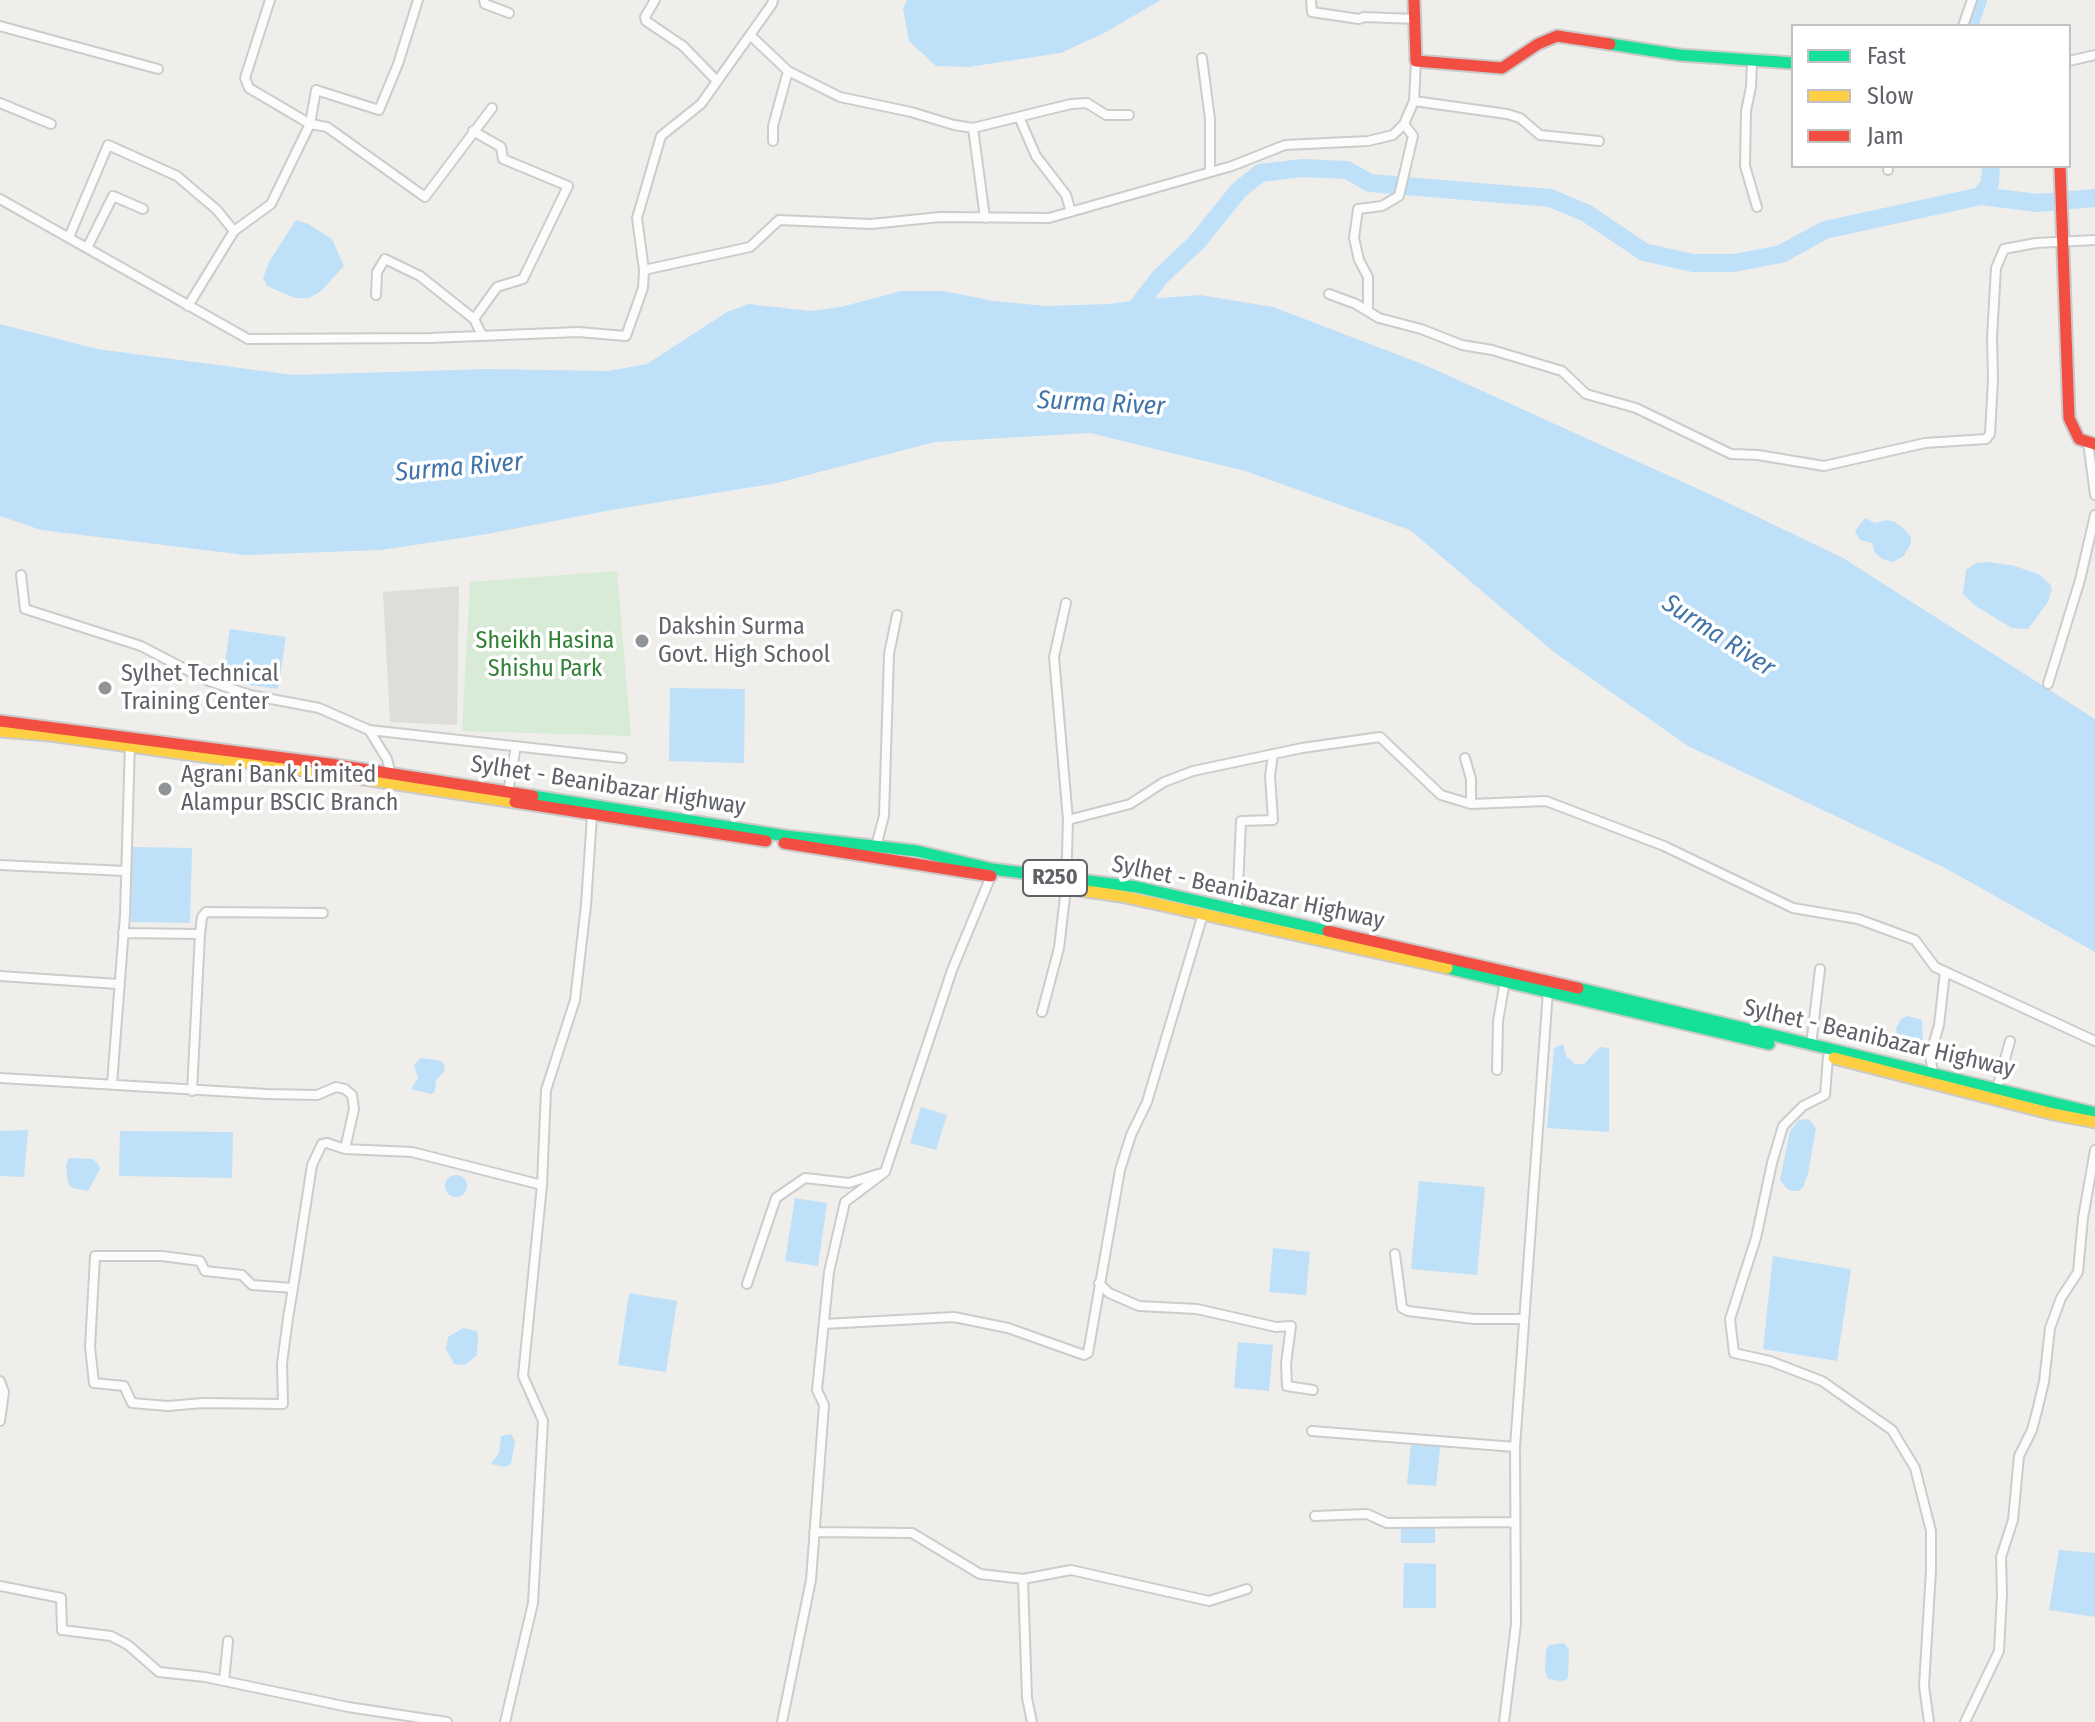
<!DOCTYPE html>
<html>
<head>
<meta charset="utf-8">
<style>
	body { margin:0 }
	#map { position:relative; width:2095px; height:1722px; overflow:hidden; background:#efeeea; font-family:"Fira Sans Condensed",sans-serif }
	canvas { display:block }
	.legend { position:absolute; left:1791px; top:24px; width:280px; height:144px; box-sizing:border-box; background:#fff; border:2px solid #bfc1c3; margin:0; padding:10px 14px; list-style:none; font-size:24px; color:#5f6368 }
	.legend li { display:flex; align-items:center; gap:16px; height:40px }
	.legend b { width:40px; border:2px solid #bfc1c3 }
</style>
</head>
<body>
<div id="map">
<canvas width="2095" height="1722"></canvas>
<ul class="legend">
<li><b style="height:10px;background:#16e098"></b>Fast</li>
<li><b style="height:10px;background:#ffcf43"></b>Slow</li>
<li><b style="height:10px;background:#f24e42"></b>Jam</li>
</ul>
</div>
<script>
const context = document.querySelector('canvas').getContext('2d');
context.lineJoin = 'round';
function fillPath(path, color) { context.fillStyle = color; context.fill(path, 'evenodd'); }
const shape = rows => new Path2D(rows.map(r => 'M' + r).join(''));
function strokePath(path, color, width, dash) { context.strokeStyle = color; context.lineWidth = width; context.lineCap = dash ? 'butt' : 'round'; context.setLineDash(dash || []); context.stroke(path); }
function drawText(font, color, halo, rows, align = 'center') {
  context.font = font + ' "Fira Sans Condensed",sans-serif'; context.lineWidth = 7; context.setLineDash([]); context.textBaseline = 'middle'; context.strokeStyle = halo; context.fillStyle = color; for (const [text, x, y, turn = 0] of rows) {
    context.save(); context.translate(x, y); context.rotate((+turn || 0) * Math.PI / 180); context.textAlign = isNaN(turn) ? turn : align; if (halo) context.strokeText(text, 0, 0); context.fillText(text, 0, 0); context.restore();
  }
}
const industrial = shape([
	[459,586,457,725,390,722,383,592]
]);
const green = shape([
	[617,571,631,736,462,731,470,582]
]);
const water = shape([
	[907,0,1161,0,1106,32,1061,53,968,67,936,66,909,41,903,8],
	[296,220,308,224,332,239,344,266,320,292,309,298,295,298,267,286,263,278,269,262],
	[901,291,943,291,994,301,1046,306,1109,304,1146,299,1200,295,1273,307,1425,365,1718,498,1843,558,2095,719,2095,952,1945,868,1688,746,1555,653,1410,530,1245,471,1090,433,935,442,777,483,611,510,487,534,381,550,245,555,41,530,0,516,0,324,97,349,293,375,488,369,608,371,647,364,727,312,749,304,810,311,841,307],
	[1865,518,1875,523,1887,520,1895,522,1904,529,1911,537,1911,543,1904,556,1893,562,1882,559,1875,553,1872,543,1860,540,1855,531],
	[1988,562,2015,566,2038,574,2050,584,2052,589,2048,602,2028,629,2012,628,1977,607,1963,594,1966,570,1976,563],
	[230,629,286,637,278,689,222,681],
	[670,688,745,689,744,763,669,761],
	[132,847,192,848,190,923,131,922],
	[1908,1016,1922,1020,1923,1042,1918,1048,1903,1050,1898,1045,1896,1028,1901,1019],
	[1563,1044,1566,1056,1575,1064,1584,1064,1600,1047,1609,1048,1609,1132,1547,1128,1554,1048],
	[421,1058,442,1061,445,1066,444,1072,436,1080,435,1092,431,1094,411,1089,418,1078,414,1065],
	[921,1107,947,1115,936,1150,910,1143],
	[1809,1119,1816,1128,1808,1174,1803,1187,1799,1191,1793,1191,1787,1189,1780,1180,1790,1131,1799,1120],
	[28,1130,24,1177,0,1176,0,1131],
	[120,1131,233,1132,232,1178,119,1176],
	[69,1158,93,1159,99,1165,100,1169,88,1191,72,1188,68,1183,66,1165],
	'445 1186a11 11 0 1 1 22 0a11 11 0 1 1-22 0Z',
	[1419,1181,1485,1187,1477,1275,1411,1269],
	[795,1198,827,1203,818,1266,785,1261],
	[1273,1248,1310,1252,1306,1295,1269,1292],
	[1773,1256,1851,1269,1837,1361,1763,1349],
	[629,1293,677,1301,666,1372,618,1365],
	[463,1328,477,1331,478,1338,477,1355,465,1365,454,1364,446,1349,448,1337],
	[1238,1342,1273,1345,1269,1391,1234,1388],
	[511,1434,515,1441,511,1464,505,1467,491,1464,499,1453,501,1436],
	[1411,1444,1440,1447,1436,1486,1407,1484],
	[1401,1526,1435,1527,1435,1543,1401,1543],
	[2059,1550,2095,1553,2095,1617,2049,1610],
	[1404,1563,1436,1564,1436,1608,1403,1608],
	[1564,1643,1569,1650,1568,1677,1566,1680,1560,1681,1548,1679,1545,1671,1546,1650,1549,1645]
]);
const river = shape([
	[1969,26,1978,0],
	[1981,196,2038,203,2095,198],
	[1129,317,1160,277,1197,242,1238,191,1260,173,1303,168,1347,170,1370,183,1550,198,1586,213,1644,252,1693,263,1734,263,1781,254,1825,230,1981,196,1990,183,1991,166]
]);
const street = shape([
	[270,0,245,78,249,88,310,124,327,127,425,197,492,108],
	[484,0,485,4,509,13],
	[655,0,645,17,646,21,683,46,717,81],
	[1311,0,1312,12,1359,19,1364,17,1416,19],
	[0,26,158,69],
	[1963,26,1972,0],
	[750,35,788,71,840,97,911,112,954,125,973,128,1071,104,1087,103,1106,115,1129,115],
	[1202,58,1210,119,1210,171],
	[1752,60,1751,87,1746,111,1745,166,1757,207],
	[2069,61,2095,55],
	[1414,101,1507,114,1520,118,1540,135,1599,141],
	[0,103,51,124],
	[1019,117,1036,156,1066,195,1071,212],
	[973,128,985,218],
	[473,131,501,147,503,159,568,186,523,279,497,287,474,319],
	[773,141,773,126,788,71],
	[1888,170,1888,166],
	[0,199,248,339,430,338,578,332,626,336,643,288,644,270,750,247,779,220,871,224,940,217,1049,218,1232,166,1285,145,1368,141,1393,135,1404,124,1414,101,1416,61],
	[69,237,108,145,177,176,217,210,234,231],
	[87,248,113,196,143,209],
	[644,270,637,218,661,136,701,104,772,4,773,0],
	[1329,294,1356,304,1379,318,1421,329,1462,345,1492,350,1562,371,1586,394,1636,408,1731,454,1758,455,1824,466,1925,443,1986,439,1990,434,1993,380,1992,337,1996,268,2004,249,2036,243,2095,240],
	[376,295,377,272,385,259,420,276,474,319,482,335],
	[188,306,234,231,271,204,310,124,316,90,379,110,398,64,418,0],
	[1368,311,1368,277,1359,260,1354,238,1358,209,1382,206,1399,196,1413,136,1404,124],
	[2088,442,2095,495],
	[21,575,25,609,141,646,206,680,250,695,319,708,369,730,387,759,391,775],
	[2048,684,2080,580,2095,515],
	[369,730,622,758],
	[1465,758,1471,779,1471,804],
	[508,792,516,746],
	[1068,820,1130,804,1164,782,1193,771,1302,748,1380,737,1441,795,1471,804,1546,801,1664,846,1793,908,1858,919,1915,940,1935,967,2095,1041],
	[876,846,884,816,889,654,897,615],
	[0,865,125,871],
	[1234,911,1237,909,1241,821,1273,820,1270,776,1273,754],
	[123,933,200,934,192,1091],
	[200,934,202,917,206,912,323,913],
	[0,976,118,984],
	[1042,1012,1059,948,1066,888,1068,820,1054,657,1066,603],
	[1811,1045,1820,969],
	[1828,1057,1825,1095,1803,1106,1783,1126,1772,1163,1756,1238,1730,1319,1734,1353,1770,1361,1822,1381,1892,1430,1915,1468,1931,1531,1931,1570,1924,1686,1929,1722],
	[1497,1070,1498,1021,1505,981],
	[1933,1072,1930,1056,1939,1025,1945,972],
	[0,1078,267,1094,317,1095,336,1087,345,1089,352,1095,354,1109,345,1149],
	[112,1084,125,915,130,742],
	[1997,1088,2010,1041],
	[1395,1254,1402,1308,1408,1311,1474,1319,1524,1319],
	[1099,1283,1109,1293,1139,1306,1197,1309,1276,1327,1291,1326,1286,1364,1287,1386,1313,1390],
	[747,1284,776,1198,805,1178,849,1183,885,1172,952,970,991,876],
	[293,1288,252,1285,242,1275,205,1271,200,1261,162,1256,95,1256,90,1347,94,1383,124,1386,132,1403,168,1406,203,1403,283,1404,282,1364,288,1318,293,1288,312,1165,322,1144,327,1143,345,1149,412,1152,542,1185],
	[824,1324,954,1317,1008,1328,1084,1355,1088,1353,1120,1170,1131,1135,1147,1102,1203,914],
	[0,1381,4,1392,0,1421],
	[1312,1431,1515,1447],
	[1315,1516,1367,1514,1387,1523,1515,1522],
	[814,1532,912,1533,980,1574,1023,1579,1071,1570,1209,1601,1247,1589],
	[1023,1579,1027,1698,1032,1722],
	[0,1586,61,1598,62,1630,111,1636,128,1645,159,1672,205,1677,348,1707,447,1722],
	[224,1681,228,1641],
	[505,1722,533,1603,537,1532,543,1421,523,1376,542,1185,546,1090,575,1000,586,905,592,816],
	[782,1722,811,1580,824,1405,817,1390,829,1272,845,1202,885,1172],
	[1504,1722,1516,1624,1515,1447,1548,991],
	[1965,1722,1999,1651,2002,1594,2001,1557,2013,1520,2019,1456,2032,1430,2038,1407,2044,1382,2050,1328,2061,1298,2078,1272,2083,1218,2095,1150]
]);
const fast = shape([
	[1610,44,1680,55,1793,63],
	[533,796,786,836,917,851,992,869,1137,887,1328,931],
	[1447,968,1769,1044],
	[1578,988,2095,1113]
]);
const slow = shape([
	[0,731,50,735,325,773,515,802],
	[1065,888,1121,896,1447,968],
	[1834,1058,2053,1114,2095,1122]
]);
const jam = shape([
	[1414,0,1416,61,1502,68,1538,44,1557,36,1610,44],
	[2060,166,2069,418,2079,439,2095,444],
	[0,721,330,764,533,796],
	[515,802,766,841],
	[784,843,991,876],
	[1328,931,1578,988]
]);
const markers = [
	[642,641,8,"#919496"],
	[105,688,8,"#919496"],
	[165,789,8,"#919496"]
];
const shields = [
	[1055,878,64]
];
const shieldNames = [
	["R250",1055,878]
];
const poiNames = [
	["Dakshin Surma",658,627],
	["Govt. High School",658,655],
	["Sylhet Technical",121,674],
	["Training Center",121,702],
	["Agrani Bank Limited",181,775],
	["Alampur BSCIC Branch",181,803]
];
const parkNames = [
	["Sheikh Hasina",545,641],
	["Shishu Park",545,669]
];
const streetNames = [
	["Sylhet - Beanibazar Highway",608,786,9],
	["Sylhet - Beanibazar Highway",1248,893,12],
	["Sylhet - Beanibazar Highway",1879,1039,13]
];
const waterNames = [
	["Surma River",1101,404,3],
	["Surma River",459,468,-5],
	["Surma River",1718,636,33]
];
fillPath(industrial, '#dfddda');
fillPath(green, '#d8ebd6');
fillPath(water, '#bfe0f9');
strokePath(river, '#bfe0f9', 18);
strokePath(street, '#cbcccc', 12);
strokePath(fast, '#cacacb', 15);
strokePath(slow, '#cacacb', 15);
strokePath(jam, '#cacacb', 15);
strokePath(street, '#fdfcfc', 8);
strokePath(fast, '#16e098', 11);
strokePath(slow, '#ffcf43', 11);
strokePath(jam, '#f24e42', 11);
for (const [x, y, r, color] of markers) { const dot = new Path2D(); dot.arc(x, y, r, 0, 2 * Math.PI); context.fillStyle = color; context.fill(dot); strokePath(dot, '#fff', 3); }
for (const [x, y, w] of shields) { const box = new Path2D(); box.roundRect(x - w / 2, y - 18, w, 36, 6); context.fillStyle = '#fff'; context.fill(box); strokePath(box, '#5f6368', 2); }
drawText('bold 22px', '#5f6368', null, shieldNames);
drawText('24px', '#5f6368', '#fff', poiNames, 'left');
drawText('24px', '#348238', '#fff', parkNames);
drawText('24px', '#5f6368', '#fff', streetNames);
drawText('italic 26px', '#4174aa', '#fff', waterNames);
</script>
</body>
</html>
